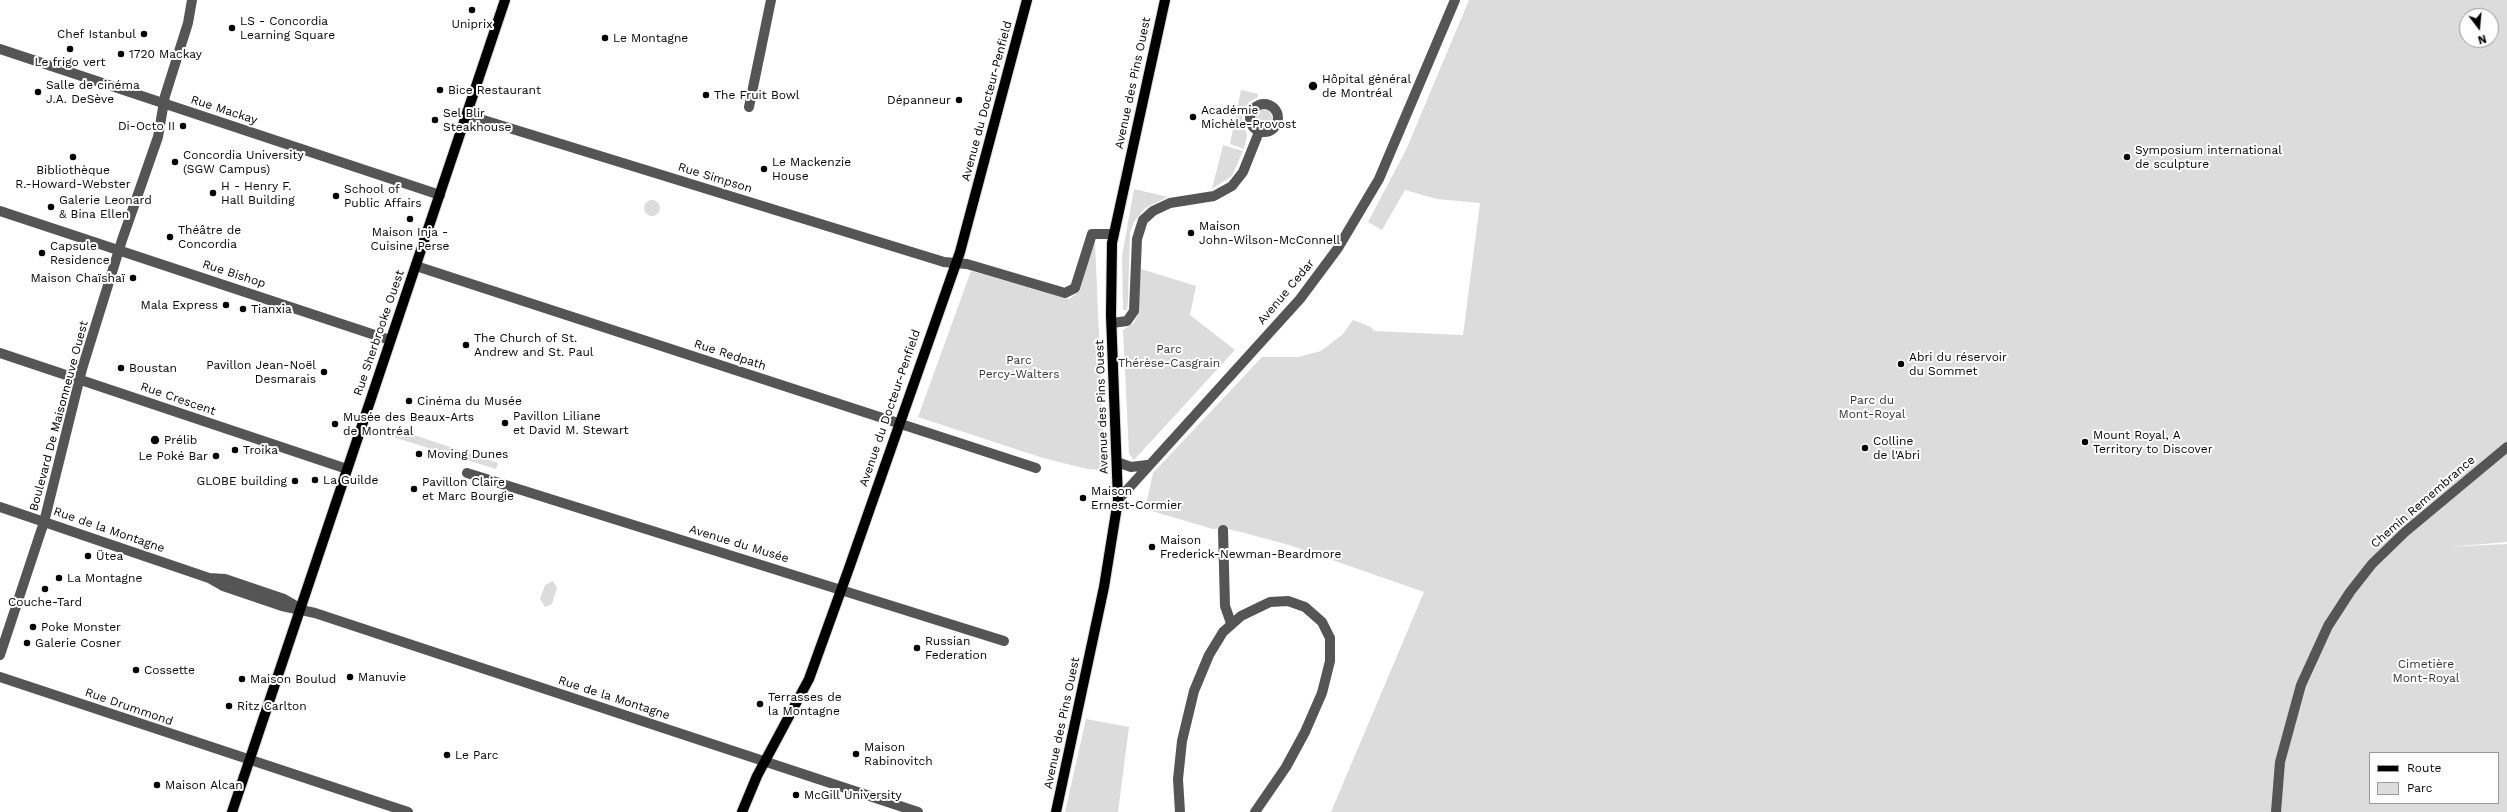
<!DOCTYPE html>
<html>
<head>
<meta charset="utf-8">
<style>
	body { margin:0 }
	#map { position:relative; width:2507px; height:812px; overflow:hidden; background:#fff; font-family:"Work Sans",sans-serif }
	canvas { display:block }
	.legend { position:absolute; left:2369px; top:752px; width:130px; height:52px; box-sizing:border-box; background:#fff; border:1px solid #999; margin:0; padding:5px 7px; list-style:none; font-size:12px; color:#000 }
	.legend li { display:flex; align-items:center; gap:8px; height:20px }
	.legend b { width:20px; border:1px solid #999 }
	.north { position:absolute; left:2459px; top:8px; width:40px; height:40px; box-sizing:border-box; background:#fff; border:1px solid #999; border-radius:50%; rotate:164deg; font-size:11px; font-weight:700; line-height:16px; text-align:center; color:#000 }
	.north::after { content:''; display:block; margin:auto; width:14px; height:18px; background:#000; clip-path:polygon(50% 0,100% 100%,50% 72%,0 100%) }
</style>
</head>
<body>
<div id="map">
<canvas width="2507" height="812"></canvas>
<ul class="legend">
<li><b style="height:5px;background:#000"></b>Route</li>
<li><b style="height:11px;background:#dcdcdc"></b>Parc</li>
</ul>
<div class="north">N</div>
</div>
<script>
const context = document.querySelector('canvas').getContext('2d');
context.lineJoin = 'round';
function fillPath(path, color) { context.fillStyle = color; context.fill(path, 'evenodd'); }
const shape = rows => new Path2D(rows.map(r => 'M' + r).join(''));
function strokePath(path, color, width, dash) { context.strokeStyle = color; context.lineWidth = width; context.lineCap = dash ? 'butt' : 'round'; context.setLineDash(dash || []); context.stroke(path); }
function drawText(font, color, halo, rows, align = 'center') {
  context.font = font + ' "Work Sans",sans-serif'; context.lineWidth = 4; context.setLineDash([]); context.textBaseline = 'middle'; context.strokeStyle = halo; context.fillStyle = color; for (const [text, x, y, turn = 0] of rows) {
    context.save(); context.translate(x, y); context.rotate((+turn || 0) * Math.PI / 180); context.textAlign = isNaN(turn) ? turn : align; if (halo) context.strokeText(text, 0, 0); context.fillText(text, 0, 0); context.restore();
  }
}
const green = shape([
	[1469,0,2507,0,2507,542,2448,547,2507,544,2507,812,1331,812,1424,592,1289,545,1241,532,1223,528,1213,529,1145,509,1153,473,1262,357,1298,357,1321,351,1343,334,1353,320,1371,327,1374,331,1463,335,1480,203,1437,199,1405,190,1382,230,1368,222,1406,150],
	[2467,16,2491,16,2491,40,2467,40],
	[2370,753,2498,753,2498,803,2370,803],
	[1241,90,1258,94,1258,97,1249,102,1243,109,1242,119,1247,135,1244,149,1230,144],
	'1254 118a9 9 0 1 1 18 0a9 9 0 1 1-18 0Z',
	[1223,145,1243,151,1232,176,1212,189],
	[1134,189,1168,197,1145,208,1134,222,1130,233,1128,300,1127,310,1123,310,1122,256],
	'644 208a8 8 0 1 1 16 0a8 8 0 1 1-16 0Z',
	[1095,243,1105,470,1087,469,1043,458,918,417,971,271,1069,299,1080,291,1093,244],
	[1141,269,1196,286,1190,315,1235,350,1134,460,1129,454,1123,330,1134,323,1138,314],
	[396,429,498,463,496,469,393,437],
	[553,581,557,588,552,604,545,607,540,599,545,585],
	[1086,719,1129,727,1118,812,1065,812]
]);
const minor = shape([
	[0,49,440,195],
	'1250 118a14 14 0 1 1 28 0a14 14 0 1 1-28 0Z',
	[749,107,771,0],
	[467,115,944,262,967,264,1065,293,1075,288,1092,234,1113,234],
	[0,211,390,340],
	[416,266,1036,468],
	[1112,323,1127,321,1134,311,1137,239,1143,220,1153,211,1170,203,1214,196,1232,186,1243,172,1259,132],
	[0,353,347,469],
	[1117,462,1131,467,1147,465],
	[467,473,1004,641],
	[1118,500,1300,299,1338,248,1379,179,1455,0],
	[0,507,209,578,225,579,284,599,298,607],
	[1223,530,1225,606,1231,623],
	[209,578,223,586,282,606,315,613,918,812],
	[0,655,44,522,82,369,122,240,158,137,165,96,188,23,192,0],
	[0,677,408,812],
	[1180,812,1178,779,1182,741,1194,691,1209,655,1223,632,1241,616,1270,602,1288,601,1305,607,1322,622,1330,638,1330,661,1322,693,1305,732,1286,767,1255,812],
	[2276,812,2280,762,2301,685,2328,626,2350,592,2372,564,2405,532,2507,447]
]);
const major = shape([
	[232,812,505,0],
	[742,812,757,776,809,679,848,571,960,252,1027,0],
	[1056,812,1104,587,1118,500,1111,315,1112,243,1165,0]
]);
const markers = [
	[472,10,4,"#000"],
	[232,28,4,"#000"],
	[144,34,4,"#000"],
	[605,38,4,"#000"],
	[70,49,4,"#000"],
	[121,54,4,"#000"],
	[1313,86,5,"#000"],
	[440,90,4,"#000"],
	[38,92,4,"#000"],
	[706,95,4,"#000"],
	[959,100,4,"#000"],
	[1193,117,4,"#000"],
	[435,120,4,"#000"],
	[183,126,4,"#000"],
	[73,157,4,"#000"],
	[2127,157,4,"#000"],
	[175,162,4,"#000"],
	[764,169,4,"#000"],
	[213,193,4,"#000"],
	[336,196,4,"#000"],
	[51,207,4,"#000"],
	[410,219,4,"#000"],
	[1191,233,4,"#000"],
	[170,237,4,"#000"],
	[42,253,4,"#000"],
	[133,278,4,"#000"],
	[226,305,4,"#000"],
	[243,309,4,"#000"],
	[466,345,4,"#000"],
	[1901,364,4,"#000"],
	[121,368,4,"#000"],
	[324,372,4,"#000"],
	[409,401,4,"#000"],
	[505,423,4,"#000"],
	[335,424,4,"#000"],
	[155,440,5,"#000"],
	[2085,442,4,"#000"],
	[1865,448,4,"#000"],
	[235,450,4,"#000"],
	[419,454,4,"#000"],
	[216,456,4,"#000"],
	[315,480,4,"#000"],
	[295,481,4,"#000"],
	[414,489,4,"#000"],
	[1083,498,4,"#000"],
	[1152,547,4,"#000"],
	[88,556,4,"#000"],
	[59,578,4,"#000"],
	[45,589,4,"#000"],
	[33,627,4,"#000"],
	[27,643,4,"#000"],
	[917,648,4,"#000"],
	[136,670,4,"#000"],
	[350,677,4,"#000"],
	[242,679,4,"#000"],
	[760,704,4,"#000"],
	[229,706,4,"#000"],
	[856,754,4,"#000"],
	[447,755,4,"#000"],
	[157,785,4,"#000"],
	[796,795,4,"#000"]
];
const poiNames = [
	["LS - Concordia",240,21],
	["Learning Square",240,35],
	["Uniprix",472,24,"center"],
	["Chef Istanbul",136,34,"right"],
	["Le Montagne",613,38],
	["1720 Mackay",129,54],
	["Le frigo vert",70,62,"center"],
	["Hôpital général",1322,79],
	["de Montréal",1322,93],
	["Salle de cinéma",46,85],
	["J.A. DeSève",46,99],
	["Bice Restaurant",448,90],
	["The Fruit Bowl",714,95],
	["Dépanneur",951,100,"right"],
	["Académie",1201,110],
	["Michèle-Provost",1201,124],
	["Sel Blir",443,113],
	["Steakhouse",443,127],
	["Di-Octo II",175,126,"right"],
	["Symposium international",2135,150],
	["de sculpture",2135,164],
	["Concordia University",183,155],
	["(SGW Campus)",183,169],
	["Le Mackenzie",772,162],
	["House",772,176],
	["Bibliothèque",73,170,"center"],
	["R.-Howard-Webster",73,184,"center"],
	["H - Henry F.",221,186],
	["Hall Building",221,200],
	["School of",344,189],
	["Public Affairs",344,203],
	["Galerie Leonard",59,200],
	["& Bina Ellen",59,214],
	["Maison",1199,226],
	["John-Wilson-McConnell",1199,240],
	["Théâtre de",178,230],
	["Concordia",178,244],
	["Maison Inja -",410,232,"center"],
	["Cuisine Perse",410,246,"center"],
	["Capsule",50,246],
	["Residence",50,260],
	["Maison Chaïshaï",125,278,"right"],
	["Mala Express",218,305,"right"],
	["Tianxia",251,309],
	["The Church of St.",474,338],
	["Andrew and St. Paul",474,352],
	["Abri du réservoir",1909,357],
	["du Sommet",1909,371],
	["Pavillon Jean-Noël",316,365,"right"],
	["Desmarais",316,379,"right"],
	["Boustan",129,368],
	["Cinéma du Musée",417,401],
	["Pavillon Liliane",513,416],
	["et David M. Stewart",513,430],
	["Musée des Beaux-Arts",343,417],
	["de Montréal",343,431],
	["Mount Royal, A",2093,435],
	["Territory to Discover",2093,449],
	["Prélib",164,440],
	["Colline",1873,441],
	["de l'Abri",1873,455],
	["Troika",243,450],
	["Moving Dunes",427,454],
	["Le Poké Bar",208,456,"right"],
	["La Guilde",323,480],
	["GLOBE building",287,481,"right"],
	["Pavillon Claire",422,482],
	["et Marc Bourgie",422,496],
	["Maison",1091,491],
	["Ernest-Cormier",1091,505],
	["Maison",1160,540],
	["Frederick-Newman-Beardmore",1160,554],
	["Ütea",96,556],
	["La Montagne",67,578],
	["Couche-Tard",45,602,"center"],
	["Poke Monster",41,627],
	["Russian",925,641],
	["Federation",925,655],
	["Galerie Cosner",35,643],
	["Cossette",144,670],
	["Manuvie",358,677],
	["Maison Boulud",250,679],
	["Terrasses de",768,697],
	["la Montagne",768,711],
	["Ritz Carlton",237,706],
	["Maison",864,747],
	["Rabinovitch",864,761],
	["Le Parc",455,755],
	["Maison Alcan",165,785],
	["McGill University",804,795]
];
const streetNames = [
	["Avenue des Pins Ouest",1133,83,-78],
	["Avenue du Docteur-Penfield",987,101,-75],
	["Rue Mackay",224,110,18],
	["Rue Simpson",715,178,17],
	["Rue Bishop",234,274,18],
	["Avenue Cedar",1286,292,-50],
	["Rue Sherbrooke Ouest",379,333,-71],
	["Rue Redpath",730,355,18],
	["Rue Crescent",178,399,19],
	["Avenue des Pins Ouest",1102,407,-92],
	["Avenue du Docteur-Penfield",890,408,-71],
	["Boulevard De Maisonneuve Ouest",59,416,-75],
	["Chemin Remembrance",2423,502,-41],
	["Rue de la Montagne",109,530,19],
	["Avenue du Musée",739,544,17],
	["Rue de la Montagne",614,698,18],
	["Rue Drummond",129,707,19],
	["Avenue des Pins Ouest",1062,723,-78]
];
const parkNames = [
	["Parc",1169,349],
	["Thérèse-Casgrain",1169,363],
	["Parc",1019,360],
	["Percy-Walters",1019,374],
	["Parc du",1872,400],
	["Mont-Royal",1872,414],
	["Cimetière",2426,664],
	["Mont-Royal",2426,678]
];
fillPath(green, '#dcdcdc');
strokePath(major, '#dbdbdb', 12);
strokePath(minor, '#555', 10);
strokePath(major, '#000', 10);
for (const [x, y, r, color] of markers) { const dot = new Path2D(); dot.arc(x, y, r, 0, 2 * Math.PI); context.fillStyle = color; context.fill(dot); strokePath(dot, '#fff', 1.5); }
drawText('12px', '#000', '#fff', poiNames, 'left');
drawText('12px', '#000', '#fff', streetNames);
drawText('12px', '#333', '#fff', parkNames);
</script>
</body>
</html>
